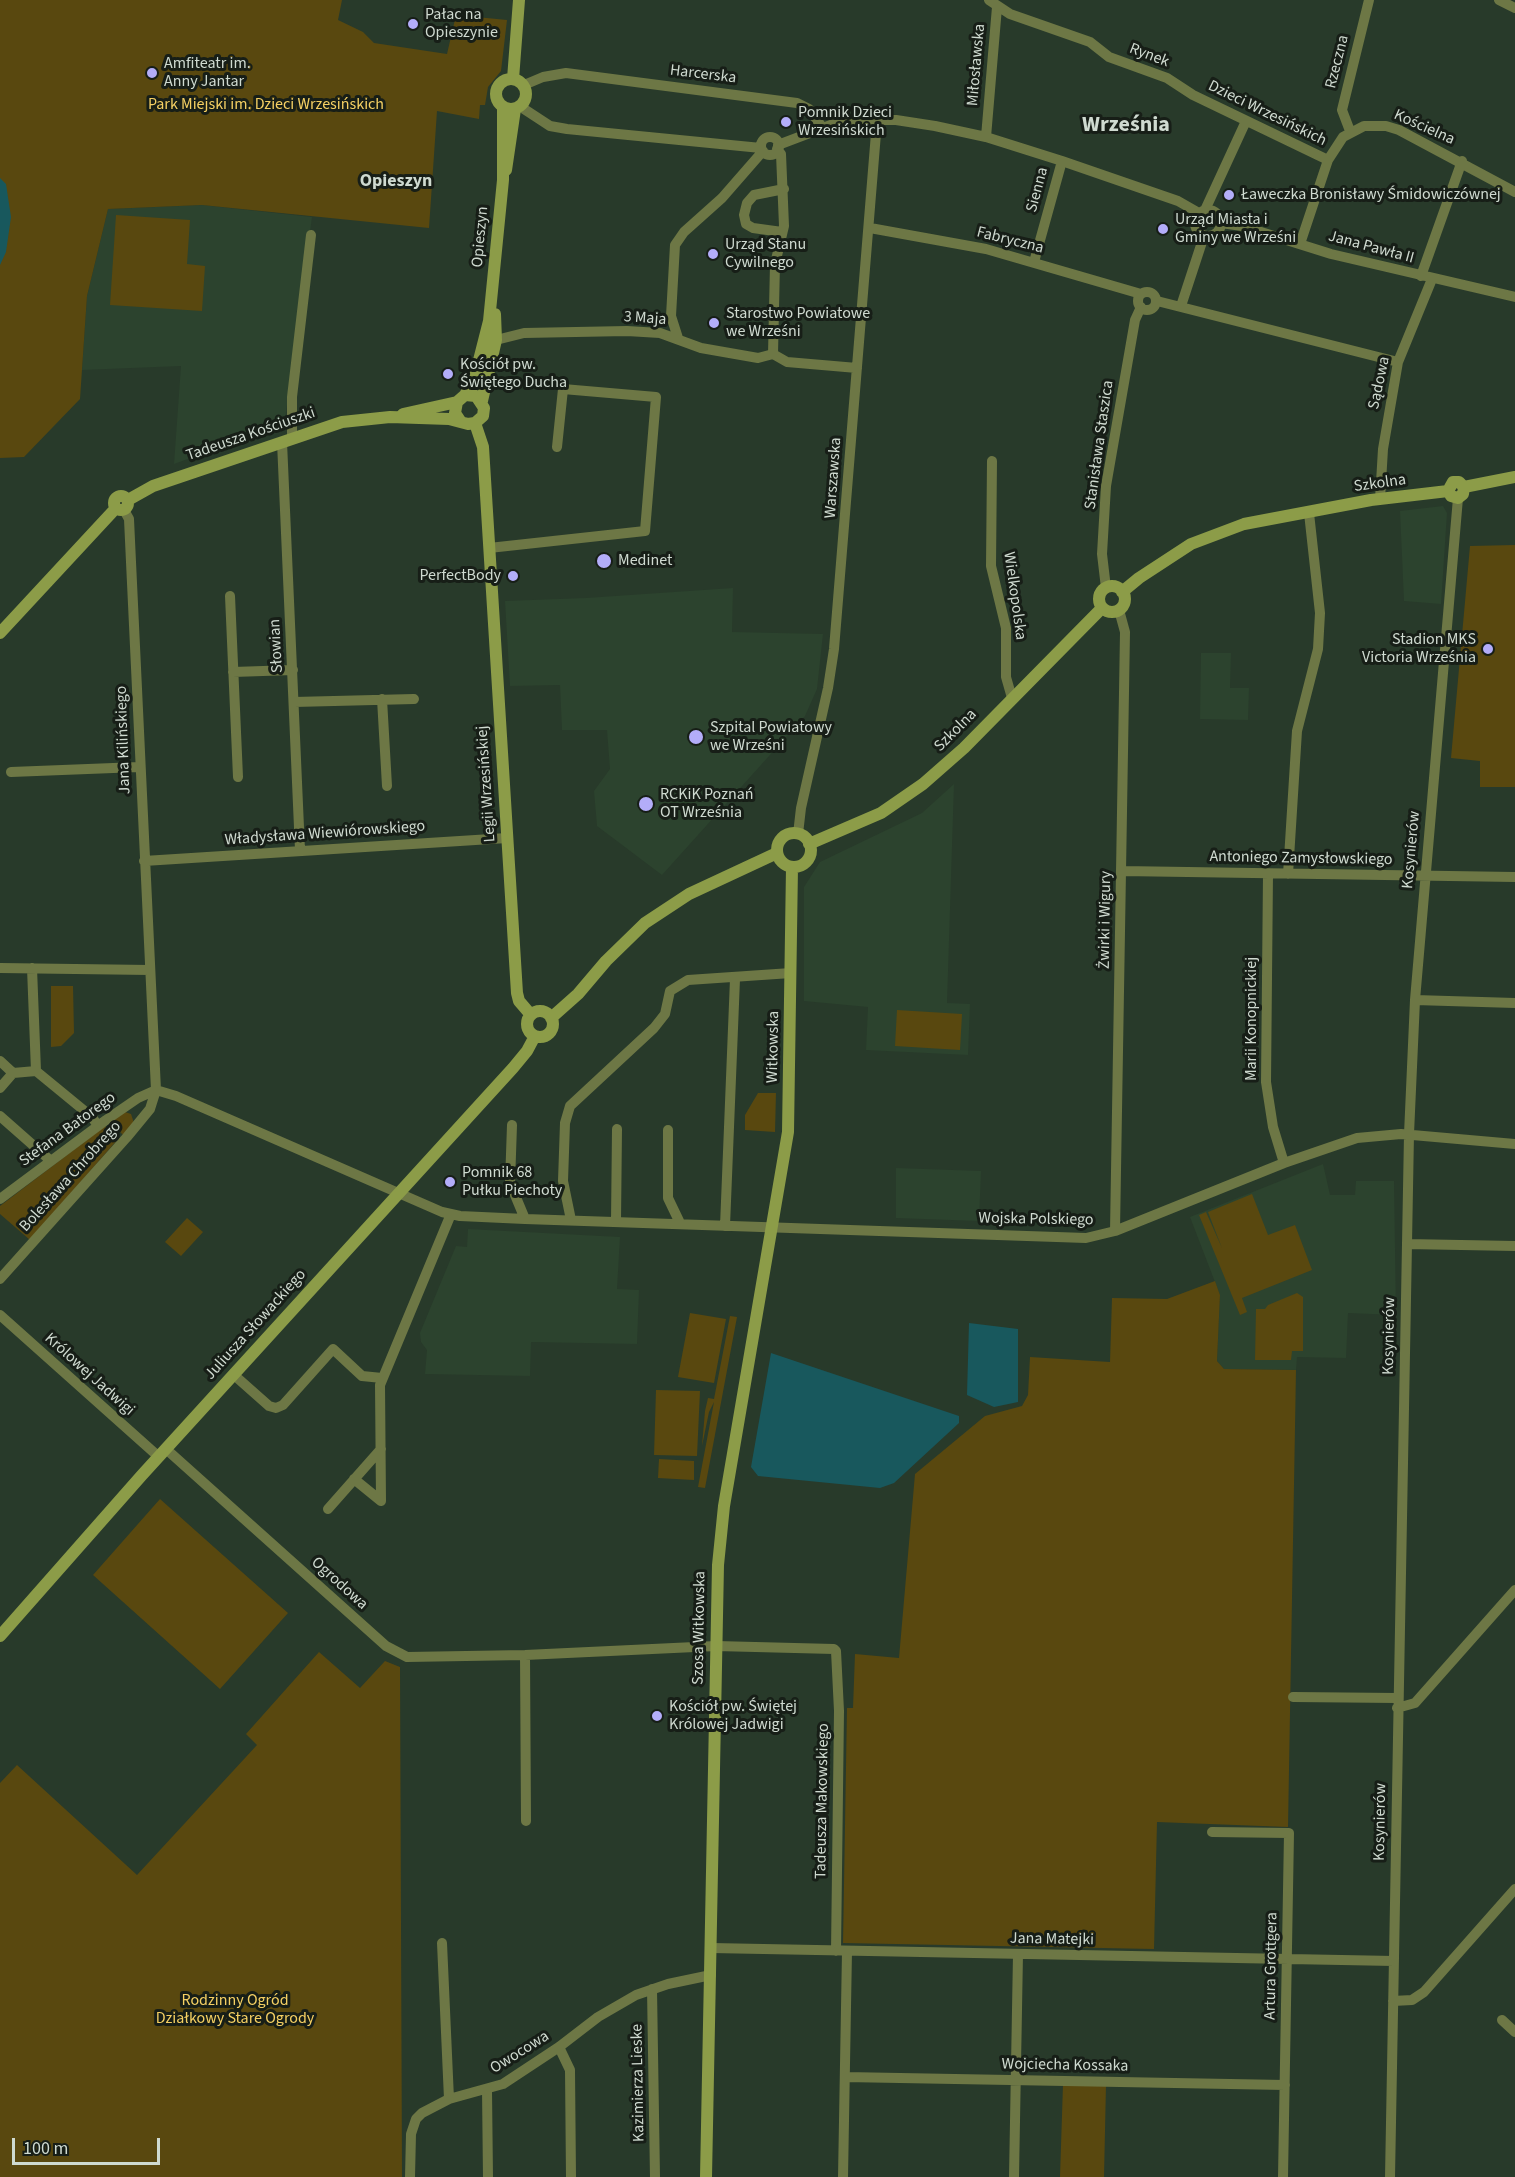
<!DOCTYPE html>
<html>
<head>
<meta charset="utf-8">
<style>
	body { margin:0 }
	#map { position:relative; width:1515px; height:2177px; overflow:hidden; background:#283a2a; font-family:"Source Sans 3",sans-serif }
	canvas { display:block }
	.scale { position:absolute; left:12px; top:2138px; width:148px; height:27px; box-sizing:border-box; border:3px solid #cfdad0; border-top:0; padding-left:8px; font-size:18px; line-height:21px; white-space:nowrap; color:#cfdad0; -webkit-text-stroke:4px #171e17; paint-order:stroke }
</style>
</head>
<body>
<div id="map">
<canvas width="1515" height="2177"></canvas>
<div class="scale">100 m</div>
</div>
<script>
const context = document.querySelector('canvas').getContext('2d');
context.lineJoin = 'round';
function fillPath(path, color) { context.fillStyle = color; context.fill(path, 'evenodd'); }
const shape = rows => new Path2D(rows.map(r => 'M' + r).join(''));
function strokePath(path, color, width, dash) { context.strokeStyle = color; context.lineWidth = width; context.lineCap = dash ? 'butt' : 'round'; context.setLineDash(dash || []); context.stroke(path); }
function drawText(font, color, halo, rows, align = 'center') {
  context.font = font + ' "Source Sans 3",sans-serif'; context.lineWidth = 6; context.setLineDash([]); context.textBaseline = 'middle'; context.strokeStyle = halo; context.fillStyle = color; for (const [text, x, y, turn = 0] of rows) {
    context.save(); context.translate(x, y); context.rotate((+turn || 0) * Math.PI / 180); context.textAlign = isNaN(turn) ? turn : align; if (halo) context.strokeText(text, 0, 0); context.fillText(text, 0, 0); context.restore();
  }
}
const built = shape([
	[202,205,312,217,285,420,283,424,174,464,181,366,82,370,87,296,108,209],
	[1443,506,1447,513,1441,604,1404,601,1400,511],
	[733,588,732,632,823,634,817,689,805,716,662,875,597,826,594,791,610,769,607,730,562,730,560,685,510,686,505,601,586,598],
	[1201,653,1231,653,1230,688,1249,688,1248,720,1200,719],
	[954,784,947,1003,970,1004,968,1055,866,1050,868,1007,804,1001,804,887,820,862,922,813],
	[1323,1164,1330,1195,1355,1195,1356,1181,1394,1181,1396,1315,1348,1313,1346,1358,1297,1357,1296,1370,1224,1369,1217,1361,1220,1295,1190,1217],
	[896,1168,981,1171,979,1221,896,1218],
	[468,1229,620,1237,617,1289,639,1290,637,1344,531,1342,530,1376,425,1374,427,1350,421,1342,420,1333,456,1246,467,1247]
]);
const green = shape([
	[0,0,342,0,338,20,363,32,374,43,447,54,456,15,507,20,501,71,488,87,485,105,480,105,479,119,437,111,429,228,202,205,108,209,87,296,80,399,24,457,0,458],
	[116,215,190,220,187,264,205,266,202,311,110,305],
	[1515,545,1515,787,1480,787,1480,761,1451,758,1470,546],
	[51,986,73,986,74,1033,61,1046,51,1047],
	[897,1010,962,1014,960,1050,895,1046],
	[758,1093,776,1093,775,1132,745,1130,745,1115],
	[125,1112,131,1114,134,1123,123,1135,111,1122],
	[105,1126,118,1139,30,1240,0,1214,0,1206],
	[1252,1194,1268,1235,1295,1225,1312,1270,1242,1298,1247,1312,1240,1315,1199,1215,1206,1212,1222,1248,1208,1212],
	[187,1218,203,1232,181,1256,165,1242],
	[1215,1281,1220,1295,1217,1361,1224,1369,1296,1370,1288,1827,1157,1822,1154,1949,843,1943,847,1708,853,1708,855,1654,899,1658,915,1474,985,1416,1022,1406,1028,1395,1030,1357,1110,1362,1112,1298,1167,1299],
	[1297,1293,1303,1297,1303,1351,1292,1351,1291,1360,1255,1360,1256,1309,1265,1309,1268,1305],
	[690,1313,726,1319,714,1383,678,1377],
	[730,1316,737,1317,705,1488,698,1487,714,1402,709,1412,702,1446,705,1411,708,1398,714,1399],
	[656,1390,700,1391,697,1456,654,1455],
	[659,1459,694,1461,694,1480,658,1478],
	[160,1499,288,1613,220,1689,93,1575],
	[319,1652,360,1688,385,1661,400,1667,402,2177,0,2177,0,1783,17,1765,137,1875,257,1745,246,1734],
	[1063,2084,1106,2085,1104,2177,1060,2177]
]);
const water = shape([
	[0,178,6,184,11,217,6,252,0,265],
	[969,1323,1018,1329,1018,1402,994,1407,967,1395],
	[771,1353,959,1416,959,1423,894,1483,880,1488,758,1476,751,1467]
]);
const street = shape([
	[989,0,1010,14,1090,42,1109,57,1167,78,1193,95,1328,160],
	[1499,0,1515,8],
	[524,85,543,77,566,73,797,103,809,109,822,127],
	[521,107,550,126,567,129,761,148],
	[1350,131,1342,110,1369,0],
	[986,137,997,7],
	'761 146a9 9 0 1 1 18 0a9 9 0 1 1-18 0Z',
	[778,145,844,120,896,120,935,126,986,137,1062,161,1178,201,1199,213],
	'1195 223a13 13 0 1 1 26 0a13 13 0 1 1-26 0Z',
	[1205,210,1246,121],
	[1221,223,1242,226,1331,254,1515,297],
	[870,228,986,249,1141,294],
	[782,232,753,228,746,224,744,215,747,203,754,195,784,189],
	[1300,244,1328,160,1343,137,1364,126,1386,126,1399,130,1515,192],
	[1034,262,1062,161],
	[1421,276,1462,161],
	'1138 301a9 9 0 1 1 18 0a9 9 0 1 1-18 0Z',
	[1157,301,1398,362],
	[1181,306,1204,236],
	[678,338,671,316,675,245,684,232,722,198,763,151],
	[496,340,524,333,627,331,660,333,701,348,758,358,773,354],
	[773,354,775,264,784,226,781,154,777,149],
	[773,354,787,362,857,368],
	[292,439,292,397,311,235],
	[282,442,300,850],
	[992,461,991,566,1006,628,1006,677,1012,698],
	[1380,499,1383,449,1398,362,1432,279],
	[489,548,645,531,656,397,563,389,557,447],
	[1106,588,1102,554,1106,486,1135,320,1141,307],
	[230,596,238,777],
	[233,672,293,670],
	[382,699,387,786],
	[294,702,414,699],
	[11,772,139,767],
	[798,834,801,808,828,688,834,649,877,121],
	[144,861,507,838],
	[1122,871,1515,877],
	[1268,874,1266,1082,1273,1127,1284,1163],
	[1288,874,1297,731,1318,649,1320,613,1309,513],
	[0,968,150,970],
	[32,968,36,1071],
	[1415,1000,1515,1003],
	[0,1061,13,1073],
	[0,1088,13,1073,36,1071,92,1117,98,1126],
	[156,1090,176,1096,442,1212,460,1216,525,1219,1086,1238,1115,1231,1284,1163,1357,1138,1401,1134,1515,1144],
	[0,1116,51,1161],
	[512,1125,510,1183,525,1219],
	[668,1130,668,1198,680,1223],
	[0,1199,106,1120,138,1098,156,1090],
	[571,1220,563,1181,565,1123,570,1106,654,1028,665,1014,670,991,688,980,791,973],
	[616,1221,617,1129],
	[725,1226,735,979],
	[1115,1231,1125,632,1119,610],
	[1407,1244,1515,1246],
	[0,1279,127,1137,150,1109,156,1090,131,562,129,519,124,510],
	[0,1315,159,1457],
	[234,1375,269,1406,276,1408,283,1405,333,1349,362,1376,382,1378],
	[166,1449,386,1646,407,1657,525,1655,716,1646,834,1649,836,1651,839,1711,836,1951],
	[354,1479,381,1501,380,1385,451,1214],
	[328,1509,381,1449],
	[525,1655,526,1821],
	[1293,1697,1397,1698],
	[1397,1708,1415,1703,1515,1590],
	[1212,1832,1289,1833,1283,2177],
	[442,1943,449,2099],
	[711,1948,1394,1961],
	[652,1989,655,2177],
	[1393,2001,1412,2000,1424,1992,1515,1889],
	[1502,2020,1515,2032],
	[559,2047,570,2070,571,2177],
	[845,2077,1285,2085],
	[487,2090,488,2177],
	[410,2177,411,2134,416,2119,422,2113,449,2099,503,2084,559,2047,598,2017,636,1995,668,1984,711,1975],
	[843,2177,847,1951],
	[1014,2177,1018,1954],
	[1390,2177,1409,1134,1415,1000,1458,498]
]);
const secondary = shape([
	'496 94a15 15 0 1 1 30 0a15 15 0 1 1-30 0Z',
	[513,79,519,0],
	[506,170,515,109],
	[465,395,475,376,489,321,503,180,503,108],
	[482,401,496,340,495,314],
	[403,414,457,402],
	[475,423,483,447,517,993,519,1001,531,1015],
	[1464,487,1515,477],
	[1448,491,1451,496,1458,498,1463,494,1464,487],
	[1448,491,1453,482,1459,482,1464,487],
	'114 503a7 7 0 1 1 14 0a7 7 0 1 1-14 0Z',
	[128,500,153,486,342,422,390,417,449,419,468,424,475,423,483,416,484,408,476,396,465,395,457,402,455,413,461,422],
	'1099 599a13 13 0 1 1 26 0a13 13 0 1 1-26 0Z',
	[1122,592,1139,578,1191,544,1244,524,1371,500,1448,491],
	[0,633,116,508],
	'777 850a17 17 0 1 1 34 0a17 17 0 1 1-34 0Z',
	[809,844,881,813,923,784,964,748,1102,608],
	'527 1024a13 13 0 1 1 26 0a13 13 0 1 1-26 0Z',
	[551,1018,578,994,606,961,645,923,689,894,777,853],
	[0,1636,142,1475,513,1068,527,1051,535,1036],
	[706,2177,718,1565,724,1506,788,1132,792,867]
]);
const markers = [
	[413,24,6,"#b3adf9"],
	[152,73,6,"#b3adf9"],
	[786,122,6,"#b3adf9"],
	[1229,195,6,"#b3adf9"],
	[1163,229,6,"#b3adf9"],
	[713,254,6,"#b3adf9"],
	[714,323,6,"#b3adf9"],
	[448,374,6,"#b3adf9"],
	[604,561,8,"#b3adf9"],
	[513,576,6,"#b3adf9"],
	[1488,649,6,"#b3adf9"],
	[696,737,8,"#b3adf9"],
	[646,804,8,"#b3adf9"],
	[450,1182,6,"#b3adf9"],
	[657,1716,6,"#b3adf9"]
];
const poiNames = [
	["Pałac na",425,15],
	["Opieszynie",425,33],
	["Amfiteatr im.",164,64],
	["Anny Jantar",164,82],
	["Pomnik Dzieci",798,113],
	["Wrzesińskich",798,131],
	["Ławeczka Bronisławy Śmidowiczównej",1241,195],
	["Urząd Miasta i",1175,220],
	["Gminy we Wrześni",1175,238],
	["Urząd Stanu",725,245],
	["Cywilnego",725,263],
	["Starostwo Powiatowe",726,314],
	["we Wrześni",726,332],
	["Kościół pw.",460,365],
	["Świętego Ducha",460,383],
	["Medinet",618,561],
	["PerfectBody",501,576,"right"],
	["Stadion MKS",1476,640,"right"],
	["Victoria Września",1476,658,"right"],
	["Szpital Powiatowy",710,728],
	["we Wrześni",710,746],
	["RCKiK Poznań",660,795],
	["OT Września",660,813],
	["Pomnik 68",462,1173],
	["Pułku Piechoty",462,1191],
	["Kościół pw. Świętej",669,1707],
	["Królowej Jadwigi",669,1725]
];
const streetNames = [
	["Rynek",1149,56,21],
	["Rzeczna",1338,62,-76],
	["Miłosławska",977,65,-85],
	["Harcerska",703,75,7],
	["Dzieci Wrzesińskich",1267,114,26],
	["Kościelna",1424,128,24],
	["Sienna",1038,190,-75],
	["Opieszyn",481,237,-85],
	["Fabryczna",1010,241,14],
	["Jana Pawła II",1371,248,15],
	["3 Maja",645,319,4],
	["Sądowa",1380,383,-78],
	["Tadeusza Kościuszki",251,435,-19],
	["Stanisława Staszica",1100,445,-82],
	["Warszawska",834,478,-86],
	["Szkolna",1380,484,-8],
	["Wielkopolska",1014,596,82],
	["Słowian",277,646,-93],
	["Szkolna",956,731,-45],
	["Jana Kilińskiego",124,740,-92],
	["Legii Wrzesińskiej",487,784,-94],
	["Władysława Wiewiórowskiego",325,834,-4],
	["Kosynierów",1412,850,-85],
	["Antoniego Zamysłowskiego",1301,859,1],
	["Żwirki i Wigury",1106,920,-89],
	["Marii Konopnickiej",1252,1019,-90],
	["Witkowska",774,1047,-89],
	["Stefana Batorego",68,1130,-36],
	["Bolesława Chrobrego",71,1177,-48],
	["Wojska Polskiego",1036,1220,1],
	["Juliusza Słowackiego",256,1325,-48],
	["Kosynierów",1390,1336,-89],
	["Królowej Jadwigi",89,1375,42],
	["Ogrodowa",339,1584,42],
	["Szosa Witkowska",700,1628,-89],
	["Tadeusza Makowskiego",823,1801,-89],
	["Kosynierów",1381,1822,-89],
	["Jana Matejki",1052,1940,1],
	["Artura Grottgera",1272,1966,-89],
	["Owocowa",520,2053,-32],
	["Wojciecha Kossaka",1065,2066,1],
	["Kazimierza Lieske",639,2083,-91]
];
const parkNames = [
	["Park Miejski im. Dzieci Wrzesińskich",266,105],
	["Rodzinny Ogród",235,2001],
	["Działkowy Stare Ogrody",235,2019]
];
const neighbourhoodNames = [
	["Opieszyn",396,182]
];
const districtNames = [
	["Września",1126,126]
];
fillPath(built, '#2c432e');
fillPath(green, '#59480f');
fillPath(water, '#18585d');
strokePath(street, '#6d7745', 10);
strokePath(secondary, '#8c9c48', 12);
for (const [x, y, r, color] of markers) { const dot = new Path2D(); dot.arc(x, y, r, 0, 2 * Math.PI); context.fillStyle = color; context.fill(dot); strokePath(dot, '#171e17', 2); }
drawText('16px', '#cfdad0', '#171e17', poiNames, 'left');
drawText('16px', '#cfdad0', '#171e17', streetNames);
drawText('16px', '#f5d063', '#171e17', parkNames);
drawText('bold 18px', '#cfdad0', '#171e17', neighbourhoodNames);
drawText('bold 22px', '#cfdad0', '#171e17', districtNames);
</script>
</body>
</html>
